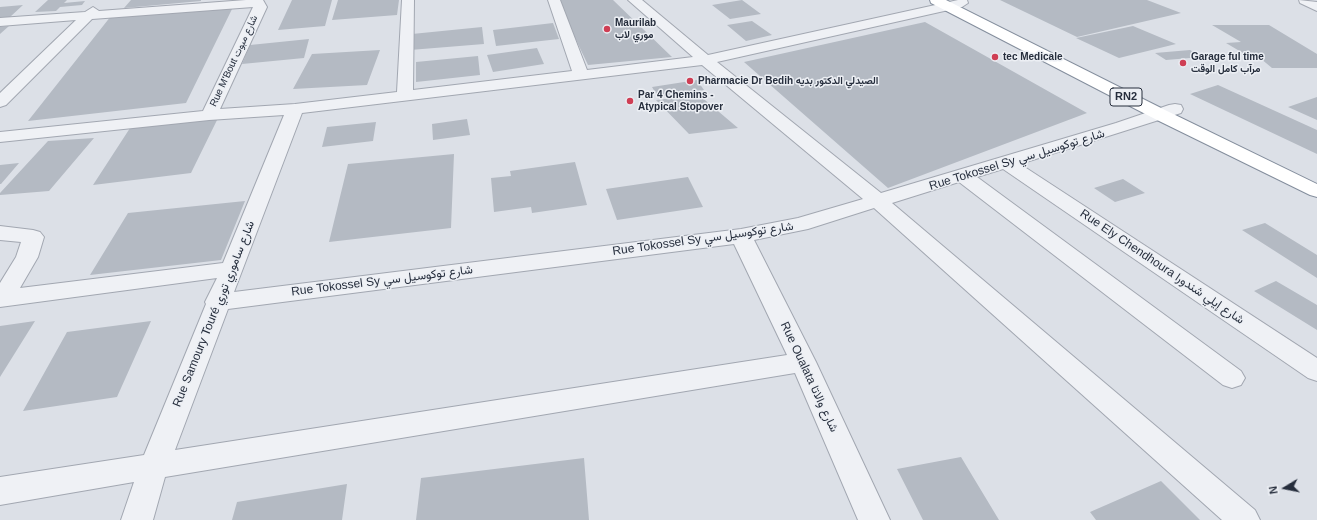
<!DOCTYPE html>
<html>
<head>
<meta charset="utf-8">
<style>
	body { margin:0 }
	#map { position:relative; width:1317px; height:520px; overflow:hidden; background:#dce0e7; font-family:Arial,sans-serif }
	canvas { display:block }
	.north { position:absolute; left:1265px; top:468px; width:40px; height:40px; -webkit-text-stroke:3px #eceff4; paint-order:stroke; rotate:260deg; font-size:11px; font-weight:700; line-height:16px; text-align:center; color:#262e3d }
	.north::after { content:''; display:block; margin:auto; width:14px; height:18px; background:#262e3d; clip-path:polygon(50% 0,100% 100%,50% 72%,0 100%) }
</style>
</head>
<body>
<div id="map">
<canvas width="1317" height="520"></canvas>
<div class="north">N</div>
</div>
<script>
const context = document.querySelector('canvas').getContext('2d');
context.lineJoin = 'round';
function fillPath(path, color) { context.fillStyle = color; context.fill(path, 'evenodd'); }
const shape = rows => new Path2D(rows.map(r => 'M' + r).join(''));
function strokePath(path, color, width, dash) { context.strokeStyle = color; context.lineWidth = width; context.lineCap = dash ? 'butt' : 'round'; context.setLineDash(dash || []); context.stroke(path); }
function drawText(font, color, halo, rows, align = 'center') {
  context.font = font + ' Arial,Vazirmatn,sans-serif'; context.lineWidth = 3; context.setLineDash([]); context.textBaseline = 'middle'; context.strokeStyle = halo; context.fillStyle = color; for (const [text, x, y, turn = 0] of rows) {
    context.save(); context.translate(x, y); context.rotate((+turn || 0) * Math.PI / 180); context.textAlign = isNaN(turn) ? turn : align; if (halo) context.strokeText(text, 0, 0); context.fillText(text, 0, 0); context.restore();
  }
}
const building = shape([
	[48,0,67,0,64,3,85,1,82,5,60,7,56,11,35,12],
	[131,0,201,0,201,1,124,8],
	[292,0,332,0,325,26,278,30],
	[338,0,399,0,397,15,332,20],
	[557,0,613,0,672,57,588,65],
	[742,0,761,14,730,19,712,5],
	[1000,0,1147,0,1181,13,1077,37],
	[23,5,10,17,0,18,0,7],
	[234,5,186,103,28,121,111,16],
	[752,21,772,35,746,41,727,25],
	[925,22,1087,113,888,188,744,62],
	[553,23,559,39,496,46,493,30],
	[1212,25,1269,25,1317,54,1317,68,1272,68,1260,58,1253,59,1226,43,1241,42],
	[9,26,0,34,0,27],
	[1133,26,1176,44,1119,58,1076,38],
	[482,27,484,44,410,50,412,34],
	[309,39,304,58,242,64,250,45],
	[537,48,544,64,493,72,487,55],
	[380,50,367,85,293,89,312,54],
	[1190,50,1202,57,1166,60,1155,53],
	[478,56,480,75,416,82,416,62],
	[697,80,704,90,658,97,652,87],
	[1218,85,1317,130,1317,154,1190,94],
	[699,95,738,128,689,134,656,100],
	[1317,97,1317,120,1288,107],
	[219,116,191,173,93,185,132,125],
	[467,119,470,135,433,140,432,124],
	[376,122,373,141,322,147,327,127],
	[94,138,49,191,0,195,0,193,48,141],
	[454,154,451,228,329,242,348,164],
	[575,162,587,205,532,213,531,207,494,212,491,178,511,176,510,171],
	[19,163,1,184,0,184,0,165],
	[688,177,703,207,617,220,606,189],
	[1123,179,1145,193,1115,202,1094,188],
	[245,201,221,260,90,275,128,213],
	[1265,223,1317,255,1317,278,1242,230],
	[1276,281,1317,305,1317,330,1254,291],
	[35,321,0,377,0,326],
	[151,321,117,397,23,411,67,332],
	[961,457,999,520,923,520,897,469],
	[584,458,589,520,416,520,421,478],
	[1161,481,1200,520,1096,520,1090,512],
	[347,484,342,520,232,520,237,502]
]);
const minor = shape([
	[246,0,263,0,267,7,220,109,295,104,397,92,402,0,414,0,413,90,572,71,548,0,560,0,587,70,693,57,628,0,642,0,708,55,958,0,967,0,968,3,962,7,717,62,881,193,1116,123,1169,105,1175,104,1181,105,1183,109,1181,113,1020,164,1317,358,1317,381,1308,378,1003,169,977,177,1241,371,1245,378,1241,385,1232,388,1223,385,959,182,892,203,1255,510,1260,520,1222,520,874,208,808,229,754,240,816,362,890,520,858,520,795,373,165,477,153,520,121,520,134,482,0,505,0,477,144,455,206,304,205,302,217,278,0,307,0,283,16,257,21,242,0,240,0,226,33,230,40,232,44,237,38,257,20,288,223,263,284,115,209,120,0,142,0,132,203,111,253,7,92,19,6,105,0,107,0,93,76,20,0,26,0,18,85,12,93,7,99,11,246,0],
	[702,65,863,199,798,218,741,229,234,292,302,113,702,65],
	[734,244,787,355,175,450,228,309,734,244],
	[1299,0,1317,2,1317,11,1300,3,1299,0]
]);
const highway = shape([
	[930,0,946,0,1167,111,1317,184,1317,197,1310,195,1155,119,931,3,930,0]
]);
const markers = [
	[607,29,4,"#cf3e54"],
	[995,57,4,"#cf3e54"],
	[1183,63,4,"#cf3e54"],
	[690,81,4,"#cf3e54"],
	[630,101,4,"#cf3e54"]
];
const farPoinames = [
	["Maurilab",615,23],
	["موري لاب",615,35],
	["tec Medicale",1003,57],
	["Garage ful time",1191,57],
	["مرآب كامل الوقت",1191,69],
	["Pharmacie Dr Bedih الصيدلي الدكتور بديه",698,81],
	["Par 4 Chemins -",638,95],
	["Atypical Stopover",638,107]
];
const farStreetnames = [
	["Rue M'Bout شارع مبوت",234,61,-65]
];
const shields = [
	[1126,97,32]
];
const shieldNames = [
	["RN2",1126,97]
];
const streetNames = [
	["Rue Tokossel Sy شارع توكوسيل سي",1017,160,-17],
	["Rue Tokossel Sy شارع توكوسيل سي",703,239,-8],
	["Rue Ely Chendhoura شارع إيلي شندورا",1162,267,34],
	["Rue Tokossel Sy شارع توكوسيل سي",382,281,-7],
	["Rue Samoury Touré شارع ساموري توري",214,314,-68],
	["Rue Oualata شارع والاتا",809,377,65]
];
fillPath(building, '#b4bac3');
strokePath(minor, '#a2a7b1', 2);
strokePath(highway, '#848e9d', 2);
fillPath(minor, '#eff1f5');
fillPath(highway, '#fff');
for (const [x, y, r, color] of markers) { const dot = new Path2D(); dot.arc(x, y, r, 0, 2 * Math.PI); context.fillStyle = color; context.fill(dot); strokePath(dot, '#eceff4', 1.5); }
drawText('bold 10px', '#262e3d', '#eceff4', farPoinames, 'left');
drawText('10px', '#262e3d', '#eceff4', farStreetnames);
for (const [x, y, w] of shields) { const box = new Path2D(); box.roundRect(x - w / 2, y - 9, w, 18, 3); context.fillStyle = '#eceff4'; context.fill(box); strokePath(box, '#262e3d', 1); }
drawText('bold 11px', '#262e3d', null, shieldNames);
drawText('12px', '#262e3d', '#eceff4', streetNames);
</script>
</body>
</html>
